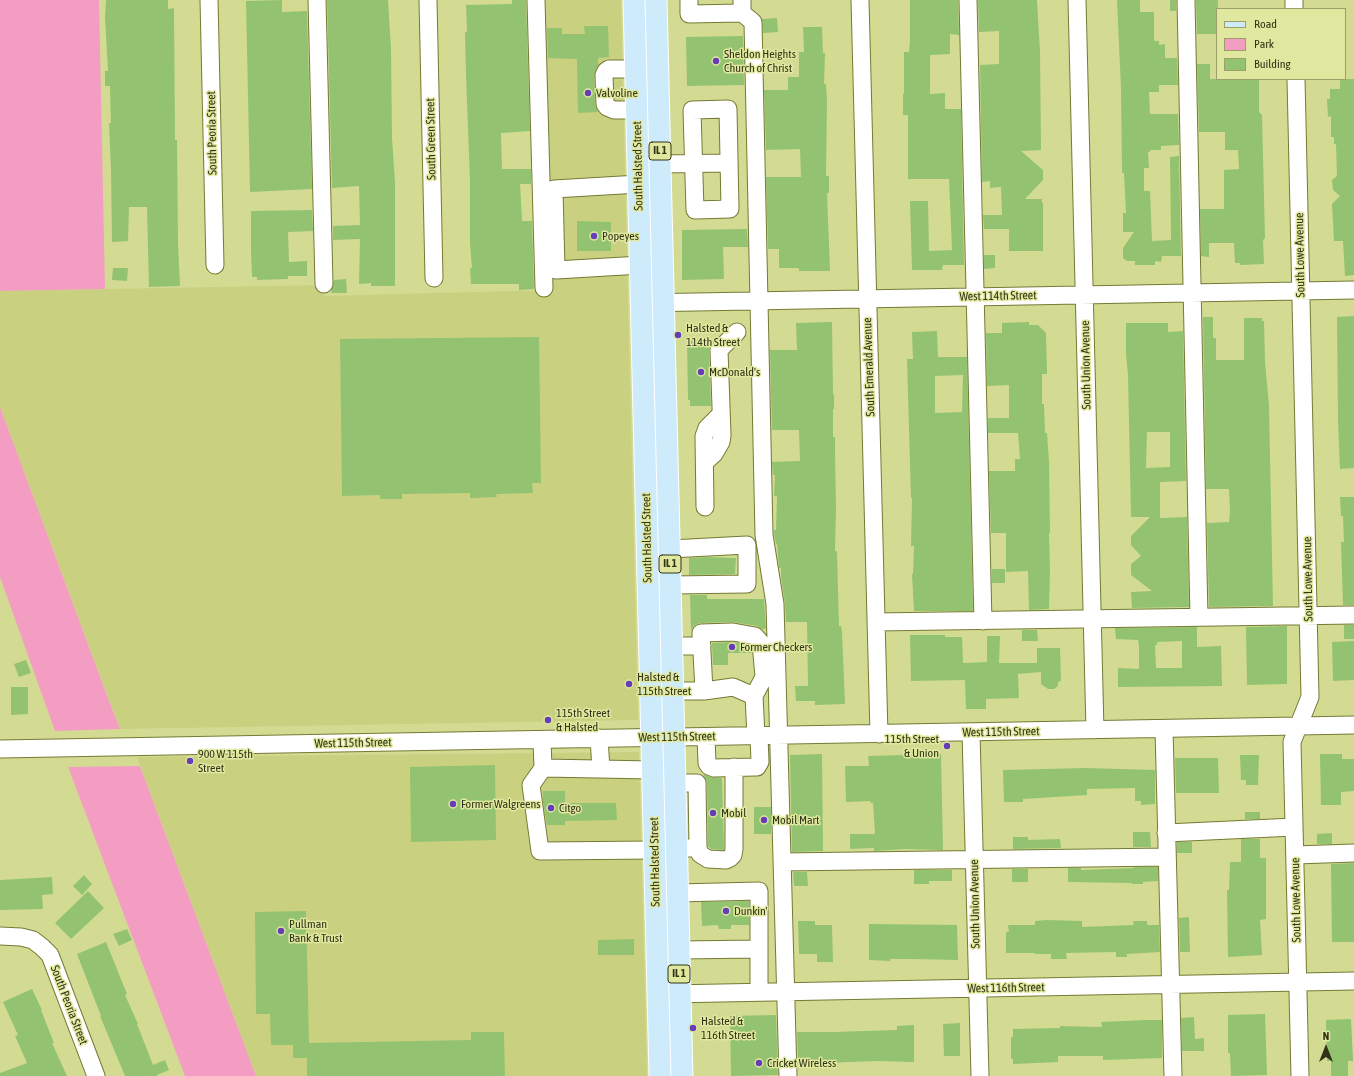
<!DOCTYPE html>
<html>
<head>
<meta charset="utf-8">
<style>
	body { margin:0 }
	#map { position:relative; width:1354px; height:1076px; overflow:hidden; background:#d3db92; font-family:"Asap Condensed",sans-serif }
	canvas { display:block }
	.legend { position:absolute; left:1216px; top:8px; width:130px; height:72px; box-sizing:border-box; background:#e0e89f; border:1px solid #9aa068; margin:0; padding:5px 7px; list-style:none; font-size:12px; color:#313416 }
	.legend li { display:flex; align-items:center; gap:8px; height:20px }
	.legend b { width:20px; border:1px solid #9aa068 }
	.north { position:absolute; left:1306px; top:1028px; width:40px; height:40px; -webkit-text-stroke:3px #e0e89f; paint-order:stroke; rotate:0deg; font-size:11px; font-weight:700; line-height:16px; text-align:center; color:#313416 }
	.north::after { content:''; display:block; margin:auto; width:14px; height:18px; background:#313416; clip-path:polygon(50% 0,100% 100%,50% 72%,0 100%) }
</style>
</head>
<body>
<div id="map">
<canvas width="1354" height="1076"></canvas>
<ul class="legend">
<li><b style="height:5px;background:#cdebfb"></b>Road</li>
<li><b style="height:11px;background:#f49dc2"></b>Park</li>
<li><b style="height:11px;background:#93c370"></b>Building</li>
</ul>
<div class="north">N</div>
</div>
<script>
const context = document.querySelector('canvas').getContext('2d');
context.lineJoin = 'round';
function fillPath(path, color) { context.fillStyle = color; context.fill(path, 'evenodd'); }
const shape = rows => new Path2D(rows.map(r => 'M' + r).join(''));
function strokePath(path, color, width, dash) { context.strokeStyle = color; context.lineWidth = width; context.lineCap = dash ? 'butt' : 'round'; context.setLineDash(dash || []); context.stroke(path); }
function drawText(font, color, halo, rows, align = 'center') {
  context.font = font + ' "Asap Condensed",sans-serif'; context.lineWidth = 3; context.setLineDash([]); context.textBaseline = 'middle'; context.strokeStyle = halo; context.fillStyle = color; for (const [text, x, y, turn = 0] of rows) {
    context.save(); context.translate(x, y); context.rotate((+turn || 0) * Math.PI / 180); context.textAlign = isNaN(turn) ? turn : align; if (halo) context.strokeText(text, 0, 0); context.fillText(text, 0, 0); context.restore();
  }
}
const built = shape([
	[539,0,621,0,638,720,120,729,0,407,0,291,324,285,324,296,547,290],
	[639,752,647,1076,256,1076,137,757]
]);
const green = shape([
	[0,0,99,0,105,289,0,291],
	[0,407,108,698,120,729,55,731,0,577],
	[140,766,256,1076,185,1076,68,767]
]);
const building = shape([
	[106,0,168,0,168,9,174,8,175,140,177,140,178,244,180,286,149,287,147,207,129,207,128,241,112,242,111,169,109,123,111,123,110,86,105,86,105,71,108,71,105,18],
	[282,0,282,12,307,11,312,189,250,192,246,1],
	[327,0,388,0,391,49,392,138,395,182,395,286,371,286,371,283,359,284,360,239,333,240,333,226,360,225,359,186,332,188],
	[512,0,526,0,530,131,501,133,502,169,531,169,531,184,520,184,522,221,532,221,534,289,519,290,519,284,471,284,470,268,472,268,470,244,470,181,466,75,465,32,467,32,466,5,512,4],
	[910,0,958,0,959,35,950,34,950,54,930,55,930,94,945,93,945,109,961,109,964,265,943,265,942,270,912,270,910,201,928,201,929,251,952,250,949,179,908,179,908,115,903,115,903,94,904,94,904,52,909,52,910,41],
	[978,0,1037,0,1040,52,1041,150,1021,151,1043,170,1043,180,1025,199,1042,199,1042,203,1043,203,1043,251,1009,251,1009,229,984,229,983,215,1002,215,1001,187,990,188,990,181,982,182,980,65,999,64,999,31,979,32],
	[1117,0,1140,0,1140,12,1154,12,1154,41,1159,41,1159,45,1165,44,1165,58,1177,58,1178,85,1159,85,1159,92,1149,92,1150,114,1178,114,1179,145,1161,146,1161,150,1150,150,1150,152,1148,152,1149,168,1144,168,1144,191,1150,191,1152,241,1171,240,1170,157,1179,156,1181,256,1162,256,1161,262,1155,261,1155,265,1135,265,1135,261,1127,261,1123,258,1123,248,1134,232,1123,232,1123,213,1126,213,1124,173,1122,173,1121,89],
	[1170,0,1176,0,1176,11,1170,11],
	[1196,0,1218,0,1217,34,1197,34],
	[777,18,778,32,763,33,762,19],
	[584,26,608,26,609,57,598,58,598,65,594,75,595,104,598,112,578,113,577,59,548,58,547,28,562,28,562,34,585,34],
	[803,27,822,27,823,53,825,53,824,84,826,84,827,101,826,176,829,176,829,193,827,193,830,271,799,271,799,268,779,268,779,249,768,249,766,177,801,177,800,149,766,150,764,90,788,90,788,77,799,77,799,52,804,52],
	[743,36,744,85,687,86,686,37],
	[1197,64,1210,64,1210,79,1259,79,1259,112,1262,115,1265,238,1263,240,1264,264,1240,265,1240,263,1235,263,1234,243,1209,243,1209,257,1201,256,1200,209,1224,209,1224,170,1239,169,1238,150,1225,150,1225,132,1199,132],
	[1340,79,1354,79,1354,275,1345,276,1343,241,1334,241,1332,204,1340,196,1333,190,1332,180,1337,176,1336,144,1334,144,1334,137,1331,137,1331,116,1328,117,1327,99,1330,99,1330,89,1340,89],
	[312,210,313,231,288,232,289,262,307,261,307,276,288,276,288,279,257,280,257,277,252,277,251,251,251,211],
	[577,221,611,222,611,251,577,251],
	[747,229,748,247,723,247,724,279,682,280,682,230],
	[984,255,995,255,995,268,984,269],
	[113,268,128,268,127,281,112,280],
	[346,279,347,293,331,293,334,280],
	[1354,316,1354,468,1340,469,1338,422,1337,317],
	[1203,317,1213,317,1213,338,1216,338,1216,360,1244,360,1244,318,1262,318,1262,321,1264,321,1265,362,1269,406,1273,606,1209,607,1207,523,1229,522,1230,511,1229,489,1206,489],
	[832,322,833,395,834,394,834,409,833,409,833,437,835,437,835,453,836,507,835,551,837,551,839,626,841,626,842,632,845,704,815,705,815,701,796,701,795,686,808,686,807,622,786,622,785,604,781,576,781,568,779,568,777,544,776,544,774,534,774,530,776,530,777,496,774,496,775,475,773,475,772,462,800,461,799,430,772,430,770,350,797,350,796,323],
	[1029,322,1029,325,1038,325,1046,333,1047,374,1042,374,1042,404,1044,404,1045,433,1047,433,1049,461,1050,533,1049,533,1050,571,1049,609,1029,610,1028,571,1006,572,1006,533,991,533,989,471,1015,471,1015,459,1020,459,1018,433,988,433,988,418,1009,418,1009,385,987,386,986,333,1002,333,1002,323],
	[1126,323,1168,323,1168,332,1183,331,1186,481,1160,482,1160,518,1187,517,1189,607,1132,608,1131,592,1152,591,1131,575,1131,564,1141,556,1131,545,1131,536,1150,517,1131,517,1128,375,1126,354],
	[1147,432,1170,432,1170,467,1146,468],
	[937,331,938,357,967,357,973,611,914,611,912,574,913,574,914,546,911,546,912,498,911,498,907,359,913,359,912,332],
	[963,375,962,412,935,413,935,376],
	[539,337,541,483,532,483,533,493,496,494,497,497,470,498,470,493,402,494,402,499,380,499,380,495,342,496,340,339],
	[687,340,714,340,710,346,709,350,711,406,690,406,690,400,688,400],
	[1340,497,1354,497,1354,605,1343,605,1341,542,1344,542,1343,516,1341,516],
	[706,557,736,558,735,574,689,575,689,558],
	[992,569,1005,569,1005,583,992,583],
	[690,595,707,595,707,599,764,599,766,629,762,629,757,626,733,622,700,623,695,625,691,630],
	[1344,625,1354,625,1354,639,1344,639],
	[1287,626,1287,684,1247,685,1246,627],
	[1197,627,1197,647,1221,646,1222,686,1118,687,1118,668,1139,669,1139,645,1138,640,1116,639,1115,628],
	[1182,641,1182,668,1156,668,1155,645,1157,645,1157,642],
	[1022,630,1037,630,1038,641,1022,641],
	[910,635,945,635,945,637,962,637,963,663,987,662,987,636,1000,636,999,663,1037,663,1037,648,1060,648,1061,681,1058,682,1058,686,1054,689,1048,689,1041,684,1041,672,1018,674,1019,698,986,699,986,709,966,709,965,680,911,681],
	[1354,641,1354,680,1333,681,1332,642],
	[732,642,750,645,751,647,752,653,728,653,728,665,713,665,712,643],
	[26,660,31,673,19,677,14,664],
	[11,687,28,687,28,714,11,715],
	[822,754,823,851,792,852,790,755],
	[941,754,943,850,906,849,874,851,874,848,850,849,850,834,874,834,875,833,873,803,871,803,870,801,846,802,845,766,869,766,868,756],
	[1320,754,1342,754,1342,759,1354,759,1354,791,1341,792,1341,805,1321,805],
	[1240,755,1259,755,1258,785,1246,785,1246,780,1241,780],
	[1175,758,1218,758,1219,793,1176,793],
	[495,765,496,840,411,842,410,767],
	[1086,768,1155,770,1155,804,1141,805,1141,801,1135,801,1135,788,1087,789,1087,795,1023,799,1023,802,1004,802,1003,770],
	[703,774,711,777,722,778,724,850,711,849,708,846,707,783],
	[543,791,565,791,565,803,616,803,617,820,565,821,565,825,547,825,543,802],
	[754,807,771,807,771,834,754,834],
	[1245,812,1260,812,1260,819,1245,819],
	[1133,832,1150,832,1151,847,1133,847],
	[1332,833,1332,844,1317,844,1317,834],
	[1013,837,1028,837,1028,840,1060,839,1061,848,1013,849],
	[1241,839,1260,839,1260,858,1266,858,1266,919,1260,920,1262,955,1228,957,1227,890,1229,890,1230,862,1241,862],
	[1177,842,1192,842,1192,853,1177,853],
	[1354,863,1354,942,1332,942,1331,864],
	[1134,867,1158,867,1158,881,1143,882,1143,884,1132,884,1132,883,1068,882,1068,868,1081,868,1081,870,1134,868],
	[1012,869,1028,869,1028,882,1012,882],
	[914,870,952,870,952,881,929,881,929,884,914,884],
	[793,872,807,872,808,886,794,886],
	[84,875,92,884,82,895,73,886],
	[52,877,53,894,42,895,43,909,0,910,0,880],
	[88,891,104,908,71,939,55,923],
	[749,901,749,925,731,925,731,929,719,929,718,925,702,926,701,902],
	[306,911,309,1043,471,1040,471,1032,504,1032,505,1076,307,1076,307,1058,293,1058,293,1045,271,1045,270,1014,256,1014,255,912],
	[1189,917,1190,952,1180,952,1179,918],
	[1047,920,1082,921,1082,927,1134,925,1133,921,1147,921,1147,925,1159,925,1160,952,1127,954,1127,957,1116,957,1116,952,1066,953,1067,959,1051,959,1051,954,1035,954,1035,953,1006,953,1006,932,1009,932,1008,925,1035,925,1035,921],
	[798,921,815,921,815,925,832,925,833,962,817,962,817,954,799,954],
	[869,924,957,925,958,960,913,959,890,959,890,961,869,960],
	[127,929,132,940,119,946,113,934],
	[634,939,634,955,598,955,598,940],
	[106,942,127,994,125,995,138,1024,137,1024,153,1065,165,1060,169,1070,157,1075,158,1076,125,1076,100,1016,101,1016,77,954],
	[32,989,42,1010,41,1010,54,1043,52,1043,67,1076,0,1076,0,1073,27,1063,15,1036,18,1035,3,1002],
	[1265,1014,1267,1075,1231,1076,1230,1053,1228,1053,1228,1015],
	[776,1015,778,1075,731,1076,730,1016],
	[1194,1017,1195,1039,1204,1038,1204,1051,1182,1051,1181,1018],
	[1351,1019,1353,1061,1348,1061,1348,1076,1331,1076,1331,1061,1327,1061,1326,1020],
	[1146,1020,1162,1020,1162,1058,1103,1060,1103,1056,1058,1056,1058,1062,1013,1064,1013,1059,1011,1059,1011,1037,1013,1037,1013,1029,1060,1028,1060,1026,1102,1027,1101,1022],
	[960,1023,960,1056,944,1056,943,1024],
	[914,1025,914,1062,876,1061,798,1064,797,1032,834,1032,897,1030,897,1026]
]);
const minor = shape([
	[209,0,215,265],
	[317,0,324,284],
	[428,0,434,278],
	[536,0,544,288],
	[689,0,689,14,742,13,742,0],
	[860,0,879,734],
	[968,0,983,621],
	[1077,0,1095,730],
	[1186,0,1199,617],
	[1294,0,1294,9],
	[742,13,753,22,764,535,775,604,788,1076],
	[636,69,609,69,606,71,604,75,605,104,607,107,614,110,637,110],
	[1296,79,1310,697,1292,742,1300,1076],
	[728,109,730,209,695,210,692,110,728,109],
	[660,164,729,163],
	[639,184,554,189,556,270,641,265],
	[641,303,1354,290],
	[705,462,714,454,721,442,722,435,719,350,737,332],
	[705,507,704,436,707,428,721,414],
	[670,549,747,545,747,584,671,585],
	[876,622,1354,615],
	[672,646,702,646],
	[673,691,704,691,733,687,754,696],
	[704,691,701,633,733,632,755,636,761,643,764,677,754,696,756,736],
	[1164,729,1173,1076],
	[971,732,980,1076],
	[706,737,707,763,709,766,714,768,755,767,757,767,760,762,759,736],
	[599,738,601,769],
	[542,740,543,768,531,785,540,851,655,850],
	[0,749,1354,725],
	[543,768,653,770],
	[675,783,697,783,698,848],
	[1166,833,1294,827],
	[676,848,698,848,700,854,708,859,726,860,730,858,733,855,734,849,734,767],
	[1295,855,1354,853],
	[782,862,1167,857],
	[677,893,759,891,759,949],
	[0,936,21,937,33,940,42,947,50,955,96,1076],
	[679,950,759,949,759,992],
	[668,994,1354,981]
]);
const major = shape([
	[634,0,660,1076],
	[656,0,682,1076]
]);
const markers = [
	[716,61,4,"#653eb6"],
	[588,93,4,"#653eb6"],
	[594,236,4,"#653eb6"],
	[678,335,4,"#653eb6"],
	[701,372,4,"#653eb6"],
	[732,647,4,"#653eb6"],
	[629,684,4,"#653eb6"],
	[548,720,4,"#653eb6"],
	[947,746,4,"#653eb6"],
	[190,761,4,"#653eb6"],
	[453,804,4,"#653eb6"],
	[551,808,4,"#653eb6"],
	[713,813,4,"#653eb6"],
	[764,820,4,"#653eb6"],
	[726,911,4,"#653eb6"],
	[281,931,4,"#653eb6"],
	[693,1028,4,"#653eb6"],
	[759,1063,4,"#653eb6"]
];
const shields = [
	[660,151,22],
	[670,564,22],
	[679,974,22]
];
const shieldNames = [
	["IL 1",660,151],
	["IL 1",670,564],
	["IL 1",679,974]
];
const poiNames = [
	["Sheldon Heights",724,54],
	["Church of Christ",724,68],
	["Valvoline",596,93],
	["Popeyes",602,236],
	["Halsted &",686,328],
	["114th Street",686,342],
	["McDonald's",709,372],
	["Former Checkers",740,647],
	["Halsted &",637,677],
	["115th Street",637,691],
	["115th Street",556,713],
	["& Halsted",556,727],
	["115th Street",939,739,"right"],
	["& Union",939,753,"right"],
	["900 W 115th",198,754],
	["Street",198,768],
	["Former Walgreens",461,804],
	["Citgo",559,808],
	["Mobil",721,813],
	["Mobil Mart",772,820],
	["Dunkin'",734,911],
	["Pullman",289,924],
	["Bank & Trust",289,938],
	["Halsted &",701,1021],
	["116th Street",701,1035],
	["Cricket Wireless",767,1063]
];
const streetNames = [
	["South Peoria Street",212,133,-91],
	["South Green Street",431,139,-91],
	["South Halsted Street",638,166,-91],
	["South Lowe Avenue",1300,255,-91],
	["West 114th Street",998,296,-1],
	["South Union Avenue",1086,365,-91],
	["South Emerald Avenue",869,367,-92],
	["South Halsted Street",647,538,-91],
	["South Lowe Avenue",1308,579,-91],
	["West 115th Street",1001,732,-1],
	["West 115th Street",677,737,-1],
	["West 115th Street",353,743,-1],
	["South Halsted Street",655,862,-91],
	["South Lowe Avenue",1296,900,-91],
	["South Union Avenue",975,904,-91],
	["West 116th Street",1006,988,-1],
	["South Peoria Street",69,1005,69]
];
fillPath(built, '#c9d180');
fillPath(green, '#f49dc2');
fillPath(building, '#93c370');
strokePath(minor, '#757a34', 19);
strokePath(major, '#fff', 23);
strokePath(minor, '#fff', 17);
strokePath(major, '#cdebfb', 21);
for (const [x, y, r, color] of markers) { const dot = new Path2D(); dot.arc(x, y, r, 0, 2 * Math.PI); context.fillStyle = color; context.fill(dot); strokePath(dot, '#e0e89f', 1.5); }
for (const [x, y, w] of shields) { const box = new Path2D(); box.roundRect(x - w / 2, y - 9, w, 18, 3); context.fillStyle = '#e0e89f'; context.fill(box); strokePath(box, '#313416', 1); }
drawText('bold 11px', '#313416', null, shieldNames);
drawText('12px', '#313416', '#e0e89f', poiNames, 'left');
drawText('12px', '#313416', '#e0e89f', streetNames);
</script>
</body>
</html>
